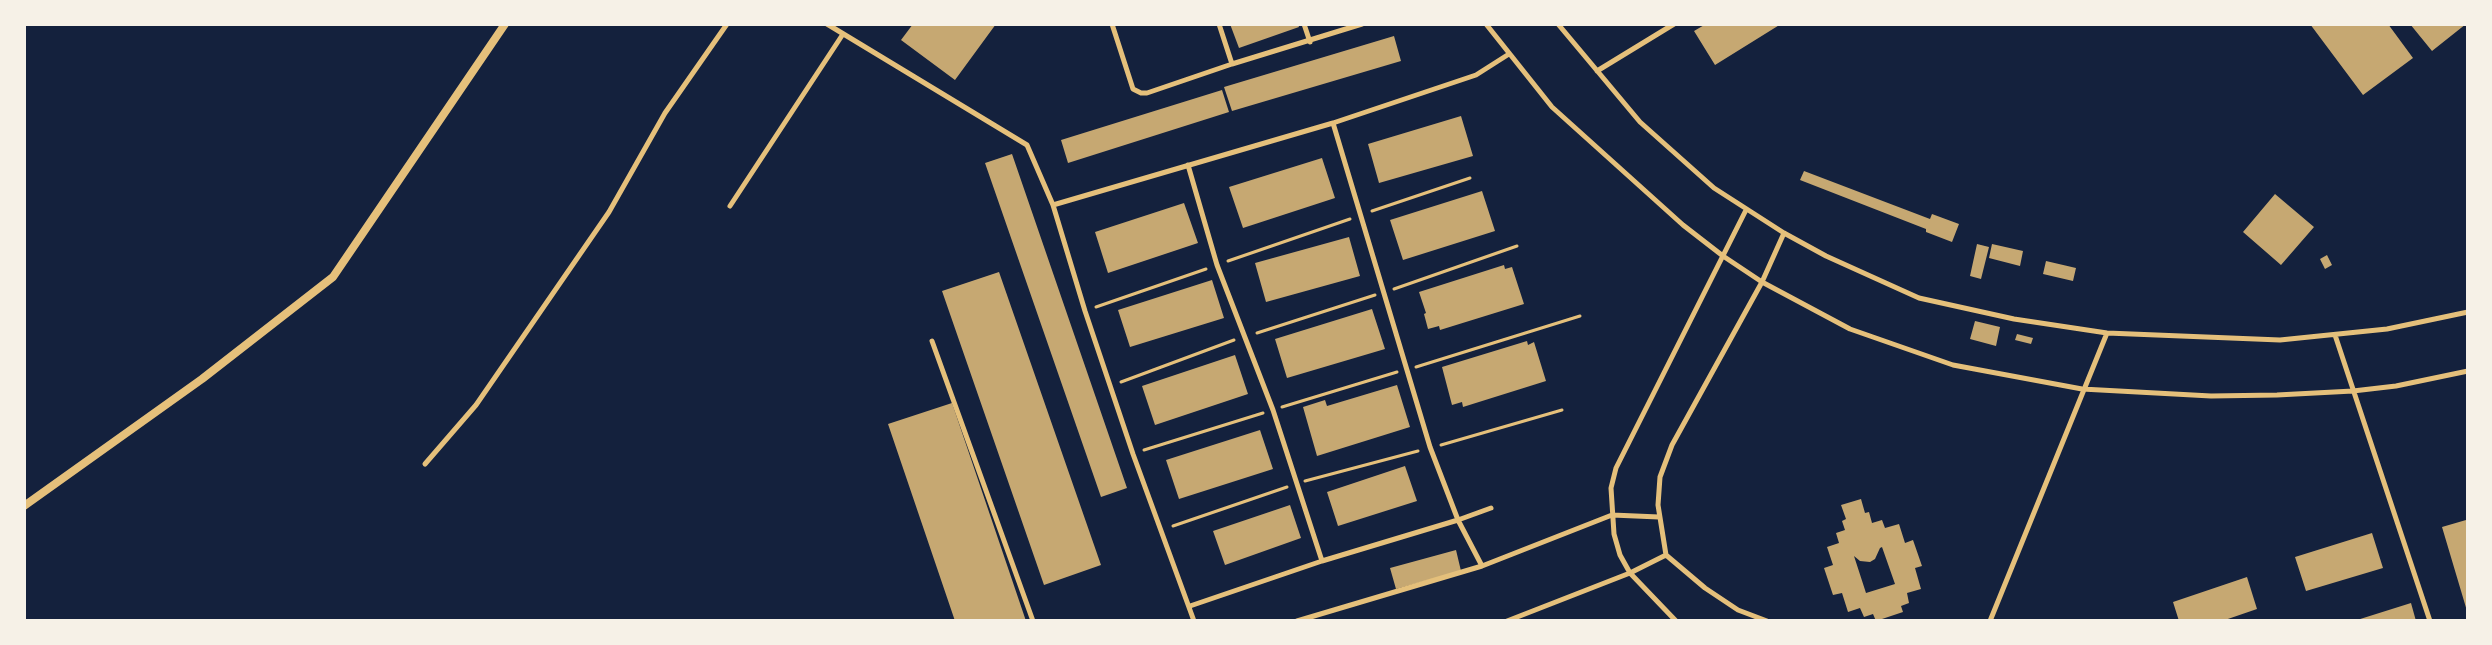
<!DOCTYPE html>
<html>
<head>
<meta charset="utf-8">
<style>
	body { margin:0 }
	#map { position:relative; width:2492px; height:645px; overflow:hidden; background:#14213d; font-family:"Fira Sans",sans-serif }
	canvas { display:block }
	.frame { position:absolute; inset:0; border:26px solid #f6f1e7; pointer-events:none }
</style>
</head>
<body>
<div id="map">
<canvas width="2492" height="645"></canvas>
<div class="frame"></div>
</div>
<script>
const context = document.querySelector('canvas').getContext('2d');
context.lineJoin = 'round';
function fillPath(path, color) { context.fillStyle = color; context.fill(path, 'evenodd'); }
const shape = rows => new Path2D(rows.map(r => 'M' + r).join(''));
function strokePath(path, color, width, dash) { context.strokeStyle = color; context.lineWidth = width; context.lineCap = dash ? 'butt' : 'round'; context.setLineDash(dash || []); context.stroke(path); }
const building = shape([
	[913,24,996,24,955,80,901,40],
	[1230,24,1298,24,1299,27,1239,48],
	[1706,24,1781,24,1715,65,1694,31],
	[2310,24,2388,24,2413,58,2363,95],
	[2410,24,2466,24,2432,51],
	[1394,36,1401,61,1232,111,1224,87],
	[1222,90,1229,112,1068,163,1061,140],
	[1461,116,1473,156,1379,183,1368,144],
	[1012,154,1127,488,1101,497,985,163],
	[1322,158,1335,198,1243,228,1229,187],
	[1804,171,1930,219,1932,214,1959,224,1952,242,1926,232,1926,229,1800,180],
	[1482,191,1495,231,1403,260,1390,220],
	[2275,194,2314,227,2281,265,2243,232],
	[1184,203,1198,243,1108,273,1095,232],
	[1349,237,1360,276,1266,302,1255,263],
	[1977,244,1989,247,1981,279,1970,276],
	[1992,244,2023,251,2020,266,1989,258],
	[2327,255,2332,265,2325,269,2320,259],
	[2046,261,2076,268,2073,281,2043,274],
	[1504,265,1505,269,1512,267,1524,304,1440,330,1439,326,1428,329,1424,314,1426,313,1419,292],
	[999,272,1101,565,1044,585,942,291],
	[1212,280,1224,318,1130,347,1118,310],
	[1372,309,1385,349,1287,378,1275,339],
	[1975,321,2000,327,1996,346,1970,339],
	[2017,334,2033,338,2031,344,2015,340],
	[1527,341,1528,345,1534,342,1546,381,1463,407,1462,402,1452,405,1442,367],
	[1235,355,1248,394,1155,425,1142,386],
	[1397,385,1410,427,1317,456,1303,407,1325,400,1327,406],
	[952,403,1026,621,955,621,888,424],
	[1260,430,1273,469,1179,499,1166,460],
	[1405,466,1417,501,1338,526,1327,492],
	[1861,499,1865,513,1869,512,1872,523,1882,520,1885,528,1899,524,1905,543,1913,540,1922,566,1915,568,1921,589,1907,593,1909,603,1901,606,1903,612,1876,621,1873,614,1864,617,1860,608,1848,612,1842,593,1833,595,1824,568,1833,565,1827,547,1839,543,1836,533,1845,530,1842,521,1846,519,1841,505],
	[1882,547,1895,584,1866,593,1854,556,1860,561,1870,562,1875,559,1880,548],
	[1290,505,1301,538,1225,565,1213,531],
	[2466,520,2468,525,2467,611,2442,527],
	[2372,533,2383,568,2306,591,2295,557],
	[1456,550,1461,571,1396,589,1390,568],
	[2247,577,2257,609,2222,621,2179,621,2173,602],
	[2411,603,2416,621,2357,621,2357,620]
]);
const path = shape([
	[1372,211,1470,178],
	[1228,261,1350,219],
	[1394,289,1517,246],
	[1096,307,1206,269],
	[1257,333,1375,295],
	[1416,367,1580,316],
	[1121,382,1234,340],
	[1282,407,1397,372],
	[1441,445,1562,410],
	[1144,450,1263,413],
	[1305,481,1418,451],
	[1173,526,1287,487]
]);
const service = shape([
	[827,24,1027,145,1053,205,1085,311,1133,454,1194,621],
	[1112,24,1133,89,1141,93,1147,93,1232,64,1362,24],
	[1219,24,1232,64],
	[1304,24,1310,42],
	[1486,24,1552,107,1683,225,1723,256,1762,282,1850,329,1953,365,2082,389,2211,396,2277,395,2353,391,2396,386,2468,371],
	[1558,24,1640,122,1714,188,1784,233,1826,256,1919,298,2014,319,2107,333,2280,340,2387,329,2468,312],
	[1597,71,1674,24],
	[1333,123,1430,447,1458,520,1482,566],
	[1188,165,1217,265,1273,410,1322,561],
	[1053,205,1333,123,1476,75,1509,54],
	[730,206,843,34],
	[2335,335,2430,621],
	[932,341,1033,621],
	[425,464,476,405,609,212,665,113,727,24],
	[1190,606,1322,561,1458,520,1491,508],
	[1297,621,1482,566,1612,515,1659,517],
	[1507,621,1630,573,1666,555],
	[1676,621,1630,573,1620,555,1614,534,1611,488,1616,468,1746,210],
	[1767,621,1738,610,1705,588,1666,555,1658,505,1660,477,1672,445,1762,282,1784,233],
	[1990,621,2107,333]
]);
const minor = shape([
	[24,506,202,379,333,277,505,24]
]);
fillPath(building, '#c6a872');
strokePath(path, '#e5c07b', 3);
strokePath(service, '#e5c07b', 5);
strokePath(minor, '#e5c07b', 8);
</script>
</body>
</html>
